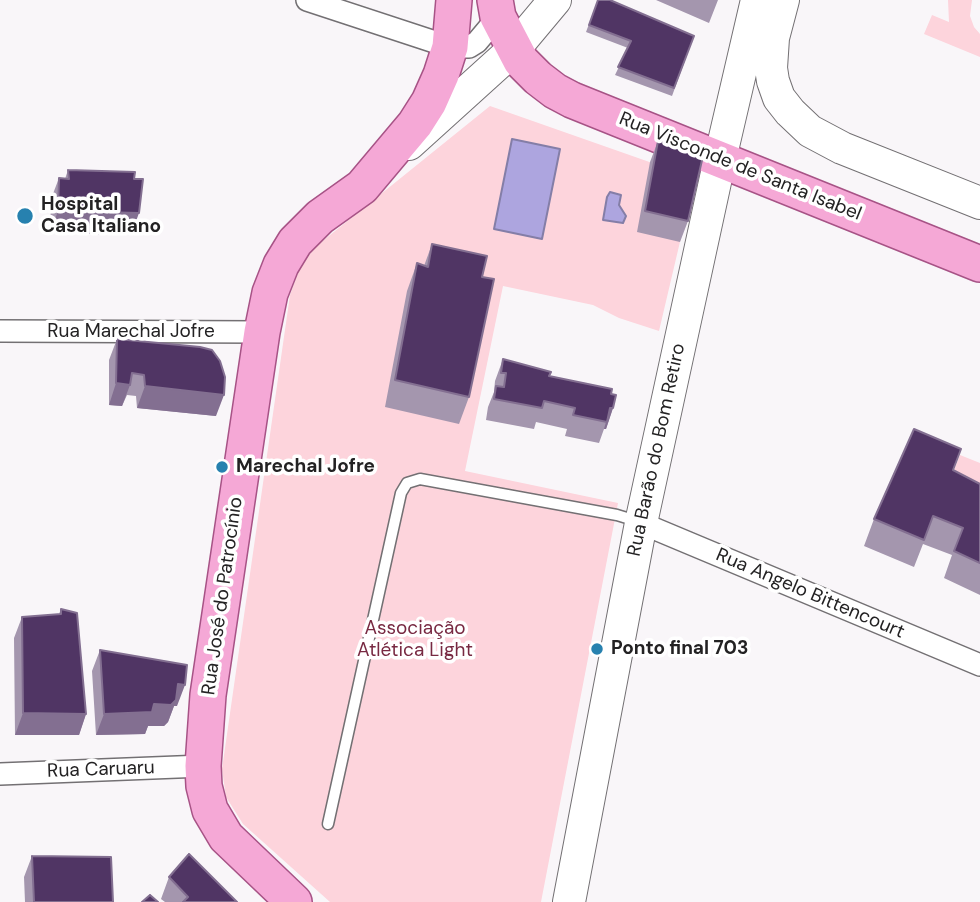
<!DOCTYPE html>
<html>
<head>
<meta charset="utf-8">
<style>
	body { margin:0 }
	canvas { display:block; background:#f9f6f9 }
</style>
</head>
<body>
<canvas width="980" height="902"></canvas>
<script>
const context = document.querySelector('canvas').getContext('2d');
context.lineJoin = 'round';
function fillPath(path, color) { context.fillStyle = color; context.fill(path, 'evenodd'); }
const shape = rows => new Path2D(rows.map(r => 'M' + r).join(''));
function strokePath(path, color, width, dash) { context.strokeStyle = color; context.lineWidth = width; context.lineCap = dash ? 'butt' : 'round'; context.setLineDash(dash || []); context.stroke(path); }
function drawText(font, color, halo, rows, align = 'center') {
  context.font = font + ' "DM Sans",sans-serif'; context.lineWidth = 7; context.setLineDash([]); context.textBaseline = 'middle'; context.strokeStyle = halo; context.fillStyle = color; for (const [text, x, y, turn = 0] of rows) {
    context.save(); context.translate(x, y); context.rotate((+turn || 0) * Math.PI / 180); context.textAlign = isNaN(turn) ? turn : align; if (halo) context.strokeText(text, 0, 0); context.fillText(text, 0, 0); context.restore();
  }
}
const green = shape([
	[948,0,972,0,970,16,974,27,980,34,980,57,924,34,932,15,949,22],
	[490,106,695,178,659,331,619,318,593,305,503,286,465,471,618,503,541,902,330,902,243,824,226,797,222,769,290,295,299,270,314,248],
	[960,455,980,463,980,490,943,498]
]);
const water = shape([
	[512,139,560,149,542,239,494,229,512,139],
	[610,192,621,195,619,205,626,216,623,223,603,220,607,197,610,192]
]);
const lane = shape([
	[328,824,401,493,407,483,420,479,617,515,640,522]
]);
const street = shape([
	[307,0,450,47,469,47,477,42,498,17],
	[0,331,262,332],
	[641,523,980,665],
	[0,774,203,766]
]);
const secondary = shape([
	[783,0,773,38,771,68,773,81,779,98,790,112,810,131,842,148,980,203],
	[409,144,514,49,555,0],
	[569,902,641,523,720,159,757,0]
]);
const primary = shape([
	[495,0,498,17,521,61,538,78,555,91,572,100,980,264],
	[294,902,226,837,210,810,204,786,203,766,208,695,262,332,270,293,281,265,295,242,320,217,362,187,415,124,429,102,441,75,450,47,454,0]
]);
const wall = shape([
	[598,0,694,36,672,96,615,75,628,48,586,32],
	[656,0,718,0,709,23],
	[658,141,688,221,680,242,637,232,650,162],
	[68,170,134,179,131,235,50,233,51,199,59,178,65,179],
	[432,244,482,277,469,397,459,424,385,407,407,291,417,263,424,266],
	[117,339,216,416,137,408,136,396,127,395,122,406,109,405,109,360],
	[503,359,549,376,611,394,613,408,606,429,604,429,599,443,565,436,567,429,536,422,534,429,486,420,488,407,494,392,495,381],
	[961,449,953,471,980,484,980,595,944,578,952,555,923,544,914,567,864,546,874,519],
	[61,609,86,714,79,735,15,735,14,638,22,617,59,614],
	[100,650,177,706,174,706,168,722,164,726,148,726,145,734,96,735,92,671],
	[32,856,113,902,25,902,24,877],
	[169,877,237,902,165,902,161,899]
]);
const shadedWall = shape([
	[58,211,139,213,131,235,50,233],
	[116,383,130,385,122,406,109,405],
	[145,386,224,395,216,416,137,408],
	[610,408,613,408,606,429,604,429],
	[178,684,185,685,177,706,174,706,168,722,164,726,148,726,145,734,96,735,104,714,154,704],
	[23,713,86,714,79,735,15,735]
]);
const building = shape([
	[598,0,610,0,694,36,674,88,618,67,631,41,589,25,598,0],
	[658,141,703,156,688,221,645,211,658,141],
	[68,170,135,172,134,179,143,179,139,213,58,211,59,178,69,179,68,170],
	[432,244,487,256,482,277,494,279,469,397,395,380,417,263,428,267,432,244],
	[117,339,200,347,212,350,220,361,225,377,224,395,145,386,144,375,132,373,130,385,116,383,117,339],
	[503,359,551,372,549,376,612,389,611,394,616,395,613,408,610,408,607,422,573,415,575,408,544,401,542,408,494,399,496,386,504,387,506,373,501,373,503,359],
	[914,429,961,449,953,470,980,484,980,563,954,551,963,528,933,516,924,540,874,519,914,429],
	[61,609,77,613,86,714,23,713,22,617,61,614,61,609],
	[100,650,187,665,185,685,178,684,176,700,171,705,154,704,152,712,104,714,100,650],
	[189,854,237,902,183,902,188,897,169,877,189,854],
	[32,856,111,857,113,902,34,902,32,856],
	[150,895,158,902,142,902,150,895]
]);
const markers = [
	[25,216,9,"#2781af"],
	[222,467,7,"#2781af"],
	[597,649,7,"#2781af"]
];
const streetNames = [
	["Rua Visconde de Santa Isabel",740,167,22],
	["Rua Marechal Jofre",131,332],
	["Rua Barão do Bom Retiro",657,450,-78],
	["Rua Angelo Bittencourt",810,594,23],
	["Rua José do Patrocínio",223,596,-82],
	["Rua Caruaru",101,770,-2]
];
const poiNames = [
	["Hospital",41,205],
	["Casa Italiano",41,227],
	["Marechal Jofre",236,467],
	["Ponto final 703",611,649]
];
const parkNames = [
	["Associação",415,629],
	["Atlética Light",415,651]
];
fillPath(green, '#fdd4dc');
fillPath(water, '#ada5df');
strokePath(water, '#847ea7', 2);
strokePath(lane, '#737073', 13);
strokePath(street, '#737073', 24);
strokePath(secondary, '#737073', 34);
strokePath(primary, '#a75386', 38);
strokePath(lane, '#fff', 10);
strokePath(street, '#fff', 21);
strokePath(secondary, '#fff', 32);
strokePath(primary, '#f5a8d6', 35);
fillPath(wall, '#a496ae');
fillPath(shadedWall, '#836f91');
fillPath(building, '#503564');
strokePath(building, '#836f91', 2);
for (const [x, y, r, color] of markers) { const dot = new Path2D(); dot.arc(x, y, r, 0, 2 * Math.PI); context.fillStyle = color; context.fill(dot); strokePath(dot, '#fff', 2.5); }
drawText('19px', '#232223', '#fff', streetNames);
drawText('bold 19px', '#232223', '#fff', poiNames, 'left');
drawText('19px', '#782942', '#fff', parkNames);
</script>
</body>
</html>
